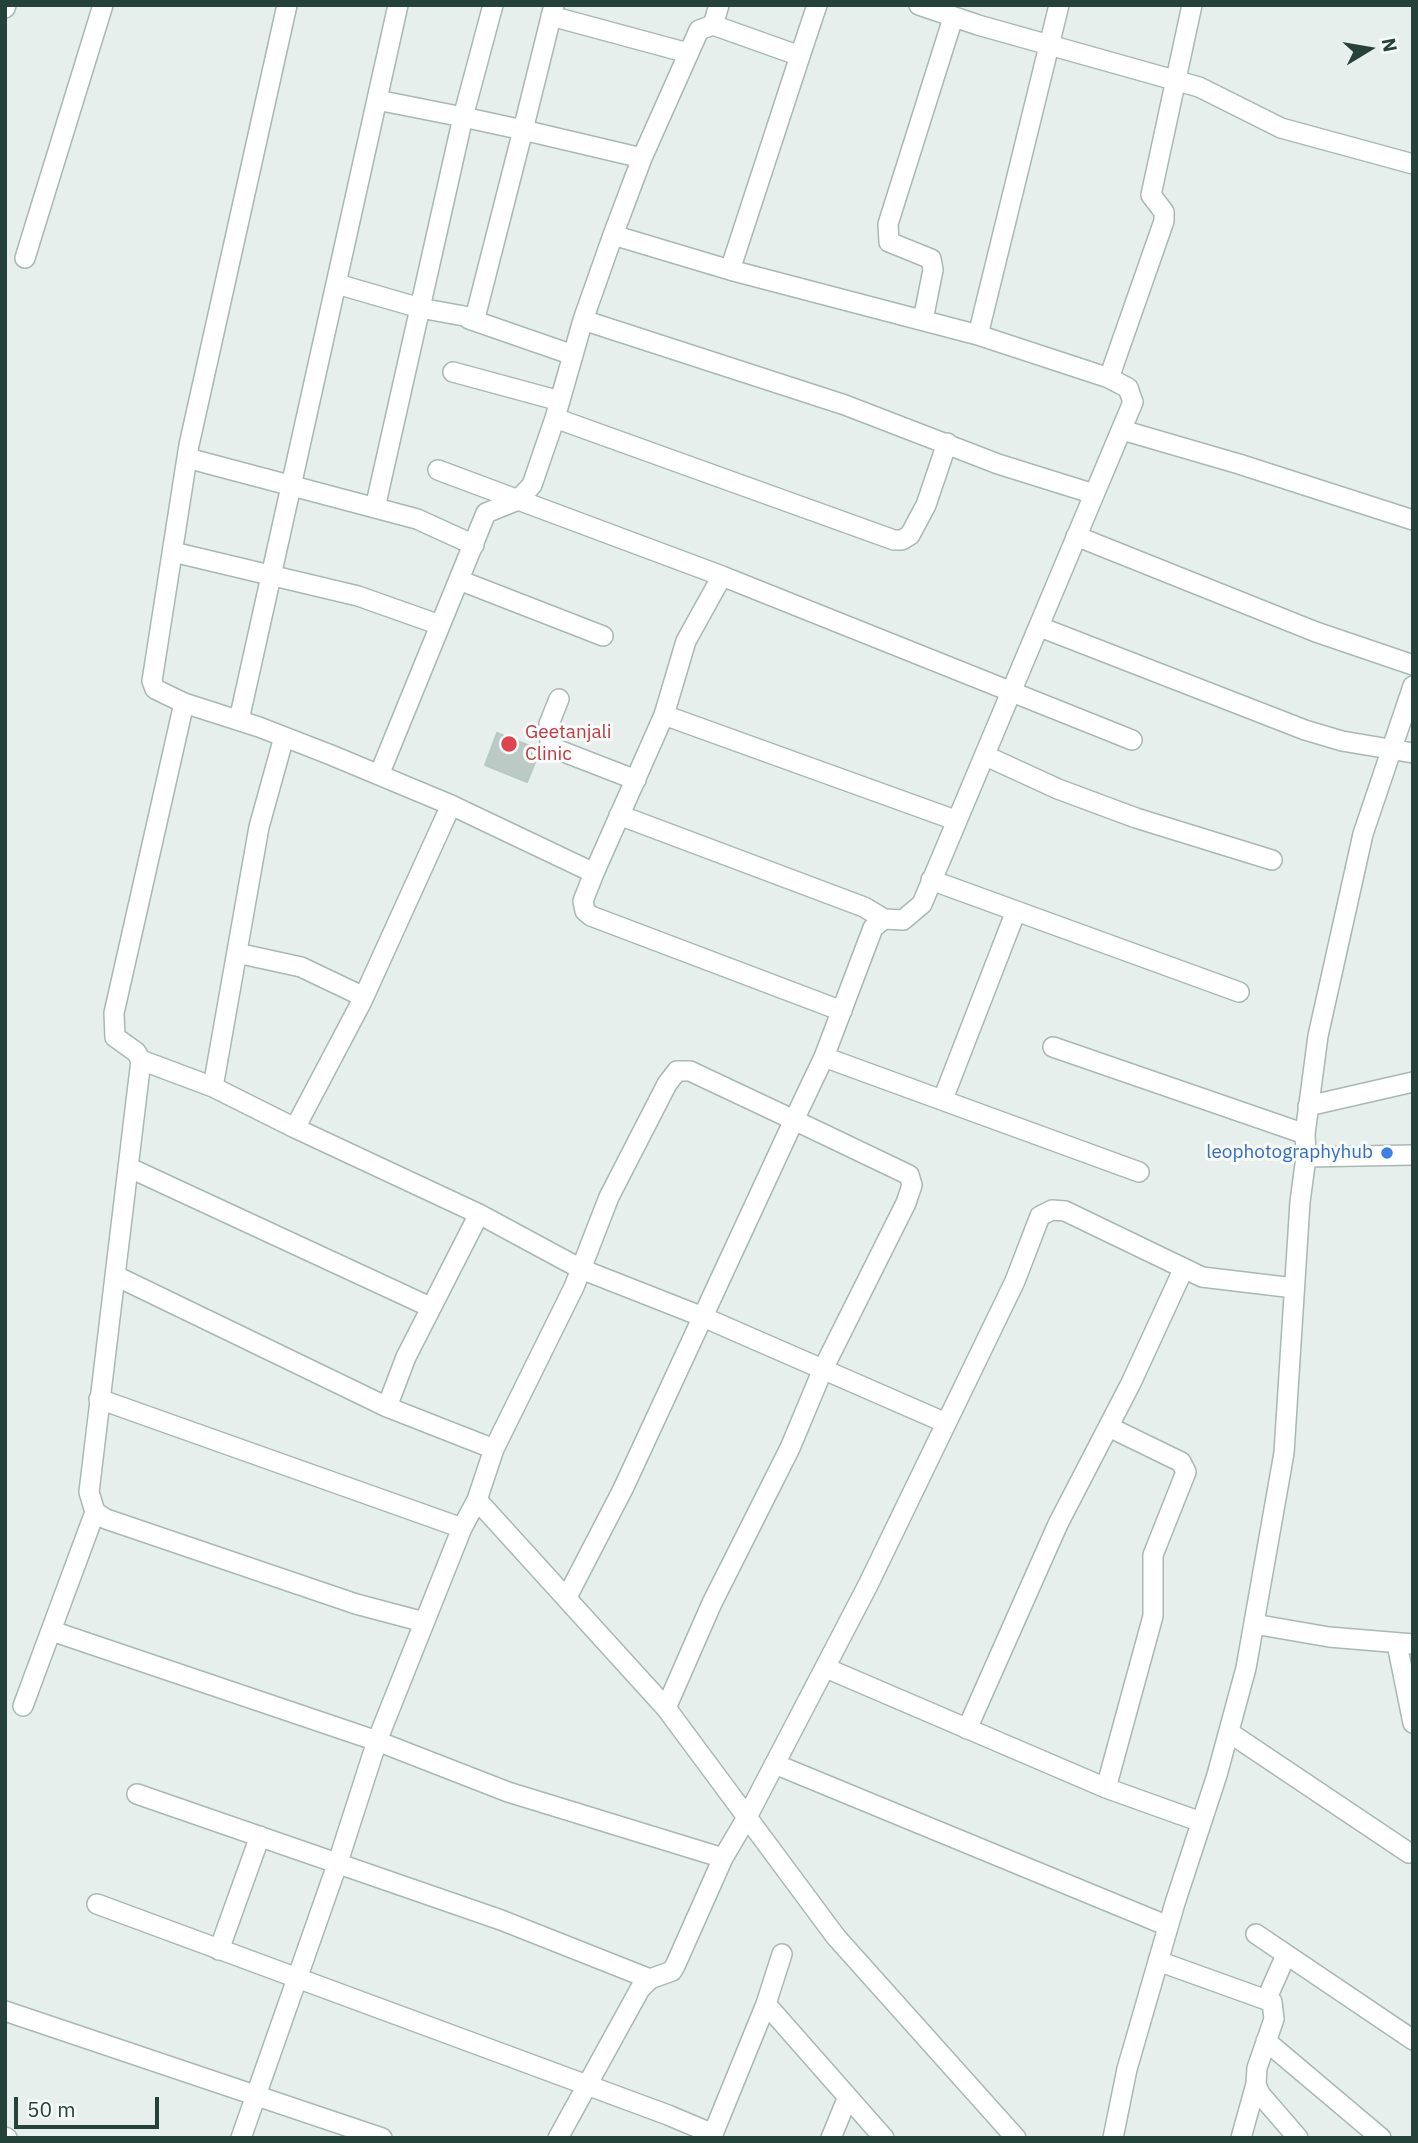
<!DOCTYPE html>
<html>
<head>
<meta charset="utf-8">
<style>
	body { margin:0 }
	#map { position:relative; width:1418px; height:2143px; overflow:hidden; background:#e6efeb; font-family:"IBM Plex Sans",sans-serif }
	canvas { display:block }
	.frame { position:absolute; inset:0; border:7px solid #24423a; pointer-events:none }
	.north { position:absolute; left:1334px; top:14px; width:70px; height:70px; -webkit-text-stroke:5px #f7fbf9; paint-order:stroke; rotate:79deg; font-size:19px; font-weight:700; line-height:28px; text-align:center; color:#24423a }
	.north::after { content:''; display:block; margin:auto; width:24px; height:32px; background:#24423a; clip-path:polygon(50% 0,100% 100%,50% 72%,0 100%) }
	.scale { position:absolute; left:14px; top:2097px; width:145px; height:32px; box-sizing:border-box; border:4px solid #24423a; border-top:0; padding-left:9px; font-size:21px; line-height:24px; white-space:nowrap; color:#24423a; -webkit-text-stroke:5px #f7fbf9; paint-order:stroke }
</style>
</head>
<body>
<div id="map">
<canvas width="1418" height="2143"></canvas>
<div class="frame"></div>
<div class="north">N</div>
<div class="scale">50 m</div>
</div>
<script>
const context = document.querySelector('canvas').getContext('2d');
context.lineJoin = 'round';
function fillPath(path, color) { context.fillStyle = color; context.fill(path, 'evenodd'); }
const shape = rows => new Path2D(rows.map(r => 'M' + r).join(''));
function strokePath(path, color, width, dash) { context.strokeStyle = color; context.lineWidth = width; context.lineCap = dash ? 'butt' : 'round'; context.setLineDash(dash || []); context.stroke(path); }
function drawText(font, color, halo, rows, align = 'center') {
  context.font = font + ' "IBM Plex Sans",sans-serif'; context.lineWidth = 6; context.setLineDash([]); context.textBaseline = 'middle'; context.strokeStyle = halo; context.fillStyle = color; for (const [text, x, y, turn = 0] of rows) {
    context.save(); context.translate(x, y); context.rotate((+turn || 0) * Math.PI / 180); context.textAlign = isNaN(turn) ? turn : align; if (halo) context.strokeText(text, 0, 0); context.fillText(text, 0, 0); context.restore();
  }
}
const building = shape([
	[497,733,540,750,527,782,485,765,497,733]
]);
const minor = shape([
	[287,5,189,445,152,681,155,689,184,703,114,1013,115,1037,136,1052,141,1060,89,1492,95,1512,106,1519,356,1604,424,1622],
	[554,5,523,130,642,158],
	[919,5,978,25,1199,87,1281,128,1413,164],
	[5,8,6,5],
	[551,16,688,53],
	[713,25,719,5],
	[377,100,463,117,493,5],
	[613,235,730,270,978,335,1109,378],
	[25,258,103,5],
	[730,270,800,56],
	[337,284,420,308,475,318,523,130,463,117,420,308,375,508],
	[469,319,573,355],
	[583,320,845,405,998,464,1094,494],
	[923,320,933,270,931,259,889,242,888,224,953,18],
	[978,335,1059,5],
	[453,372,560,401],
	[555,418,894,540,902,540,910,535,926,505,947,443],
	[1122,430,1239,464,1413,520],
	[187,458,417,519,474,545],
	[438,470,722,576],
	[1076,536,1316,632,1413,665],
	[173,552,358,596,440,625],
	[459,580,603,636],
	[1040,627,1305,730,1342,741,1413,753],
	[559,699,549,724,550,743,556,749,636,780],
	[184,703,259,727,331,755,451,805,594,873,664,715,955,820],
	[664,715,686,641,722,576,1132,740],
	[239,720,398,5],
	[986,756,1058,789,1136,818,1272,860],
	[379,775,486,513,518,500,532,485,555,418,583,320,613,235,642,158,699,30,713,25,800,56,817,5],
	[619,815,864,907,884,919],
	[594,873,583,901,585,911,591,916,842,1011],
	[931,880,1239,992],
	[237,953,301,967,364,997],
	[1053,1047,1305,1134],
	[824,1057,1139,1172],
	[141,1060,213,1087,295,1128,362,1001,451,805],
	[213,1087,259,827,284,737],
	[943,1099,1016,911],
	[1308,1106,1413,1082],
	[295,1128,479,1214,581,1269,703,1317,946,1423],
	[1306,1157,1413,1155],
	[130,1168,430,1307],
	[116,1276,387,1407,494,1449],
	[99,1399,462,1528],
	[387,1407,406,1357,479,1214],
	[477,1500,666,1708,836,1937,1016,2138],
	[567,1597,623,1489,794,1120,909,1175,912,1185,906,1203,823,1369,790,1448,712,1603,666,1708],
	[1254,1624,1329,1637,1413,1644],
	[52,1631,377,1741,508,1792,723,1858],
	[1397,1644,1413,1723],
	[826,1668,1106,1788,1201,1822],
	[23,1706,95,1512],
	[967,1729,1058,1524,1131,1383,1183,1270],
	[1230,1733,1409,1853],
	[775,1764,1168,1926],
	[1106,1788,1153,1616,1153,1555,1186,1472,1181,1462,1109,1427],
	[137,1794,501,1920,650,1979],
	[97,1904,668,2115,713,2134,711,2138],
	[1256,1934,1413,2040],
	[219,1950,260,1836],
	[1158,1961,1272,2002,1274,2019,1257,2068,1256,2084,1260,2094,1298,2138],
	[1267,1998,1286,1955],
	[766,2004,884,2138],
	[5,2011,382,2138],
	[1266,2041,1381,2138],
	[713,2134,766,2004,782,1954],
	[5,2137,7,2138],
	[241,2138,338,1862,377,1741,462,1528,477,1500,494,1449,574,1287,609,1197,667,1084,677,1071,690,1071,794,1120,824,1057,873,928,884,919,903,920,922,904,1133,402,1128,388,1109,378,1164,221,1164,212,1151,195,1192,5],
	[558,2138,640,1989,650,1979,672,1971,675,1966,723,1858,746,1819,868,1585,1015,1281,1040,1216,1052,1210,1065,1211,1202,1277,1294,1288],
	[831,2138,847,2099],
	[1113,2138,1127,2069,1175,1903,1217,1775,1246,1668,1284,1453,1300,1202,1306,1157,1305,1134,1318,1036,1363,834,1413,686],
	[1241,2138,1256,2084]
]);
const markers = [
	[509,744,9,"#e0444e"],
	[1387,1153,7,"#3f7fe0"]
];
const healthNames = [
	["Geetanjali",525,733],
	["Clinic",525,755]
];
const shopNames = [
	["leophotographyhub",1373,1153]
];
fillPath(building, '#bbcac4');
strokePath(building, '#b8c9c2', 2);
strokePath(minor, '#a8b8b2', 22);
strokePath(minor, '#fff', 19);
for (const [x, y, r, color] of markers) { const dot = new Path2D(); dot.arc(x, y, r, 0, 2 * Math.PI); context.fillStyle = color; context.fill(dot); strokePath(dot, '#f7fbf9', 2.5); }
drawText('19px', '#be3a42', '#f7fbf9', healthNames, 'left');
drawText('19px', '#366cbe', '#f7fbf9', shopNames, 'right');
</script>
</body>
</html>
